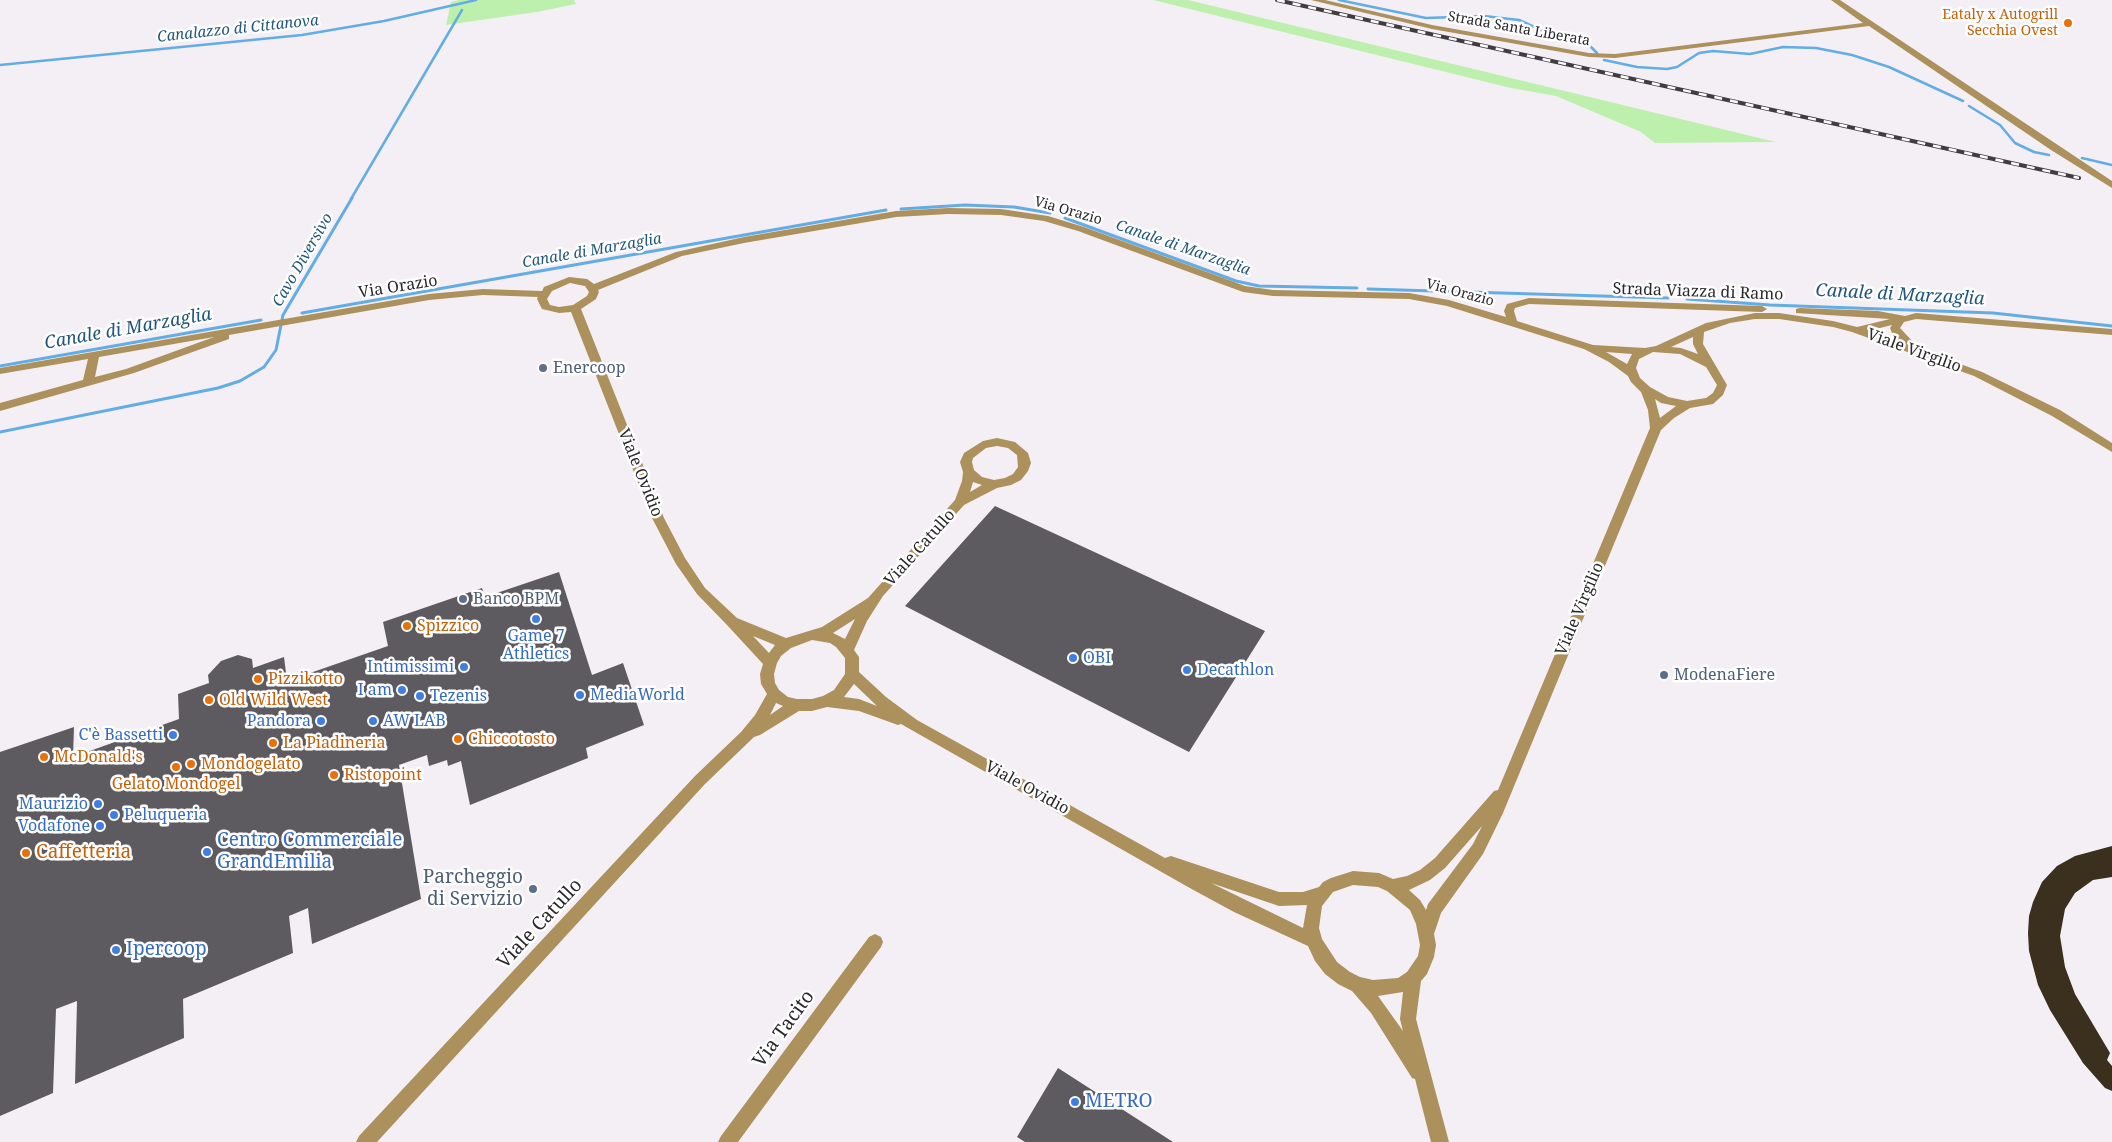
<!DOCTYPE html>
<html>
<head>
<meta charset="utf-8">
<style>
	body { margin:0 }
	canvas { display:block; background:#f3eff5 }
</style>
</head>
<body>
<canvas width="2112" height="1142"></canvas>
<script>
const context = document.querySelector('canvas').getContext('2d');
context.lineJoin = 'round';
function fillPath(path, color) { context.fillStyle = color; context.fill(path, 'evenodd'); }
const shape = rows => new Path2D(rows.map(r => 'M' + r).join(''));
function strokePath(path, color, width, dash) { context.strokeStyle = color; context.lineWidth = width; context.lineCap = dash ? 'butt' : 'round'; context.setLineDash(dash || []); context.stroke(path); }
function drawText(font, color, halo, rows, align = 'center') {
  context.font = font + ' "Noto Serif",serif'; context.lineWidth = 5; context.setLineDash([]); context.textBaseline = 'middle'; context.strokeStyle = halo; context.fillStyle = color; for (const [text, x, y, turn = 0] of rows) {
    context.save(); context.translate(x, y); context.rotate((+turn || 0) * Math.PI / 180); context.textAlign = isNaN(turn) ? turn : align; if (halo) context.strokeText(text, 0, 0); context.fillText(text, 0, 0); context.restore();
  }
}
const green = shape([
	[459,0,574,0,576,4,537,12,446,25,451,2],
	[1153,0,1188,0,1776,142,1655,143,1641,132,1556,96,1511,88]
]);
const streamFar1 = shape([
	[1339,0,1426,18,1484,16,1519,20,1563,40,1590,46,1597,53],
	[1604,60,1637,67,1667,69,1677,67,1699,53,1713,51,1750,54,1783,47,1816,48,1852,55,1889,67,1963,101],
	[0,65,302,35,384,21,476,0],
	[1969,106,2000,125,2015,143,2034,152,2049,155],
	[2082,158,2112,165],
	[351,199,462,10]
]);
const stream = shape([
	[901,209,965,205,1014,207,1050,213],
	[1065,218,1236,281,1259,286,1357,288],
	[1368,289,1668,298],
	[1687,299,1770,305,1993,313,2112,326],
	[302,313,886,210],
	[0,366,261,320],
	[0,432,218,388,240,381,264,367,276,350,283,315,352,198]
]);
const building = shape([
	[995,506,1265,631,1189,752,905,606],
	[559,572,592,675,623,663,644,725,586,748,588,758,470,805,461,761,448,766,447,760,429,766,427,755,399,765,421,899,312,944,308,908,289,916,293,953,183,999,184,1038,75,1084,77,1001,56,1009,53,1093,0,1116,0,752,74,727,73,757,179,719,178,694,209,683,208,675,221,661,238,655,252,659,253,668,284,657,287,681,388,646,383,622,482,588,485,597],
	[1058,1068,1173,1142,1025,1142,1017,1137]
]);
const minor = shape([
	[1311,0,1325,0,1432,25,1589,53,1615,54,1863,23,1831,0,1840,0,2112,181,2112,188,2051,150,1869,26,1615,58,1589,57,1432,29,1311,0],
	[948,208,1001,209,1048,216,1084,227,1245,286,1273,290,1409,293,1449,300,1506,317,1504,311,1507,304,1529,298,1762,306,1767,309,1762,312,1529,304,1515,308,1514,311,1517,321,1593,345,1645,348,1656,346,1706,323,1755,313,1779,313,1833,321,1857,327,1890,319,1796,313,1796,309,1800,308,1878,311,1905,316,1916,313,2112,329,2112,335,1916,319,1904,322,1900,328,1916,345,1917,348,1982,372,2060,410,2112,443,2112,452,2052,416,1974,376,1852,332,1833,327,1779,319,1755,319,1730,323,1704,332,1703,344,1727,385,1723,395,1713,404,1690,408,1674,418,1661,430,1503,813,1483,854,1441,913,1434,934,1436,945,1434,957,1427,974,1421,981,1416,1019,1449,1142,1431,1142,1415,1079,1412,1078,1371,1013,1352,991,1338,984,1325,974,1315,961,1308,946,1234,912,1188,887,901,724,898,725,859,711,827,707,812,711,799,711,760,735,754,737,705,784,377,1142,356,1142,359,1136,695,776,741,732,755,715,767,694,761,684,760,674,763,664,727,625,697,594,676,564,652,518,571,312,559,313,542,309,537,299,538,297,483,295,429,300,229,335,229,339,134,373,0,411,0,403,83,380,88,359,0,374,0,368,429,294,483,289,542,291,544,287,569,277,587,279,594,284,676,252,744,237,896,211,948,208],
	[948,214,1001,215,1044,221,1078,231,1243,292,1273,296,1409,299,1447,306,1584,349,1609,362,1628,376,1631,382,1641,392,1648,410,1650,428,1498,790,1494,791,1435,858,1420,870,1407,876,1393,879,1379,873,1353,871,1331,878,1323,882,1319,887,1303,892,1279,892,1171,856,1165,858,917,720,886,697,859,672,859,657,854,650,867,621,883,596,964,505,997,488,1011,485,1021,480,1028,471,1031,463,1028,453,1015,442,997,438,983,441,964,453,960,462,963,472,962,481,955,500,868,598,822,627,786,638,737,618,705,588,685,558,664,518,581,309,596,299,599,292,598,290,682,256,744,243,896,217,948,214],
	[570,283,585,286,589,292,587,296,573,305,559,307,550,305,547,299,552,291,570,283],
	[1892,325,1890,328,1892,333,1901,343,1868,331,1892,325],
	[214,337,126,369,95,377,99,357,214,337],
	[1693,337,1693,344,1698,354,1681,348,1671,347,1693,337],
	[1606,352,1632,354,1627,364,1606,352],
	[1653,352,1680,354,1706,367,1717,385,1713,393,1706,398,1687,401,1668,397,1650,387,1640,378,1636,368,1639,359,1653,352],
	[1655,399,1661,403,1676,406,1660,418,1655,399],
	[997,446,1008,448,1017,455,1018,467,1013,474,1005,478,994,480,982,477,974,470,972,462,973,458,986,448,997,446],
	[973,482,982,485,970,492,973,482],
	[855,619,845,639,833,633,855,619],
	[753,636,775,645,769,653,753,636],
	[812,640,830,643,836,647,845,658,845,674,834,690,823,696,812,699,797,699,788,697,779,690,775,683,774,674,777,663,781,656,791,648,812,640],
	[854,684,876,705,877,706,859,699,844,697,854,684],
	[776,703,783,706,770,715,776,703],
	[1482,826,1473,844,1428,904,1426,910,1420,900,1409,890,1430,880,1445,868,1482,826],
	[1211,883,1279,906,1307,905,1303,928,1211,883],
	[1353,885,1378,887,1387,891,1410,910,1416,924,1420,945,1418,956,1407,972,1398,978,1373,980,1360,977,1350,972,1337,962,1322,939,1319,928,1322,906,1333,892,1353,885],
	[1403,992,1400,1019,1403,1031,1378,996,1403,992],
	[875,934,881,937,883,942,881,947,738,1142,718,1142,721,1136,869,937,875,934]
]);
const highway = shape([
	[2112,846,2112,877,2093,880,2075,893,2065,909,2060,936,2065,967,2075,994,2110,1053,2107,1060,2112,1066,2112,1091,2105,1088,2083,1063,2050,1010,2038,985,2029,951,2028,933,2029,916,2033,902,2042,882,2057,866,2075,856,2112,846]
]);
const rail = shape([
	[1277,0,2079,178]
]);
const markers = [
	[2068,23,5,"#e8710a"],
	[543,368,5,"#5c6f8a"],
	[463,599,5,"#5c6f8a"],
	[536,619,5,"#3f7fe0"],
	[407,626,5,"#e8710a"],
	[1073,658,5,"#3f7fe0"],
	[464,667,5,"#3f7fe0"],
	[1187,670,5,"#3f7fe0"],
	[1664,675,5,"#5c6f8a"],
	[258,679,5,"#e8710a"],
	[402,690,5,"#3f7fe0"],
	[580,695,5,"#3f7fe0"],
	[420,696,5,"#3f7fe0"],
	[209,700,5,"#e8710a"],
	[321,721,5,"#3f7fe0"],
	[373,721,5,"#3f7fe0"],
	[173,735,5,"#3f7fe0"],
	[458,739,5,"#e8710a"],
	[273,743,5,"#e8710a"],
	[44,757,5,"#e8710a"],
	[191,764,5,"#e8710a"],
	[176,767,5,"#e8710a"],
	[334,775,5,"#e8710a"],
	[98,804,5,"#3f7fe0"],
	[114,815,5,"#3f7fe0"],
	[100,826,5,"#3f7fe0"],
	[207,852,5,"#3f7fe0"],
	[26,853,5,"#e8710a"],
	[533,889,5,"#5c6f8a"],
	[116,950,5,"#3f7fe0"],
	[1075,1102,5,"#3f7fe0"]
];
const farFoodnames = [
	["Eataly x Autogrill",2058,15],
	["Secchia Ovest",2058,31]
];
const farStreetnames = [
	["Strada Santa Liberata",1519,29,10],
	["Via Orazio",1068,211,16],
	["Via Orazio",1460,293,15]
];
const farWaternames = [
	["Canalazzo di Cittanova",238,29,-6],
	["Canale di Marzaglia",1183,248,19],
	["Canale di Marzaglia",592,251,-10],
	["Cavo Diversivo",303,260,-60]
];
const streetNames = [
	["Via Orazio",398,287,-9],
	["Strada Viazza di Ramo",1698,292,2],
	["Viale Virgilio",1914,351,20],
	["Viale Ovidio",640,473,68],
	["Viale Catullo",920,548,-48],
	["Viale Virgilio",1580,609,-67],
	["Viale Ovidio",1027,788,29]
];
const serviceNames = [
	["Enercoop",553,368],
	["Banco BPM",473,599],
	["ModenaFiere",1674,675]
];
const foodNames = [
	["Spizzico",417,626],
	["Pizzikotto",268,679],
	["Old Wild West",219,700],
	["Chiccotosto",468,739],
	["La Piadineria",283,743],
	["McDonald's",54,757],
	["Mondogelato",201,764],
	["Ristopoint",344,775],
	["Gelato Mondogel",176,784,"center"]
];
const shopNames = [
	["Game 7",536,636,"center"],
	["Athletics",536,654,"center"],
	["OBI",1083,658],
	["Intimissimi",454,667,"right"],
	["Decathlon",1197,670],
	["I am",392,690,"right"],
	["MediaWorld",590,695],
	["Tezenis",430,696],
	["Pandora",311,721,"right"],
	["AW LAB",383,721],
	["C'è Bassetti",163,735,"right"],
	["Maurizio",88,804,"right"],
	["Peluqueria",124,815],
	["Vodafone",90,826,"right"]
];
const waterNames = [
	["Canale di Marzaglia",1900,295,3],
	["Canale di Marzaglia",128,329,-10]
];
const nearShopnames = [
	["Centro Commerciale",217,841],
	["GrandEmilia",217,863],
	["Ipercoop",126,950],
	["METRO",1085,1102]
];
const nearFoodnames = [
	["Caffetteria",36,853]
];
const nearServicenames = [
	["Parcheggio",523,878],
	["di Servizio",523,900]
];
const nearStreetnames = [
	["Viale Catullo",540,924,-47],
	["Via Tacito",784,1029,-54]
];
fillPath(green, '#bef0ad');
strokePath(streamFar1, '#63ade5', 2.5);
strokePath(stream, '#63ade5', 3);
fillPath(building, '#5e5b60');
fillPath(minor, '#ac915d');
fillPath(highway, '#3a301d');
strokePath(rail, '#403d40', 4);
strokePath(rail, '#fefeff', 2.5, [8]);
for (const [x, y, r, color] of markers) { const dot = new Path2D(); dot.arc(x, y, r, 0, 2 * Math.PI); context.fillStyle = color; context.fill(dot); strokePath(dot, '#fefeff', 2); }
drawText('14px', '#c56008', '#fefeff', farFoodnames, 'right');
drawText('14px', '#2a282a', '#fefeff', farStreetnames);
drawText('italic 15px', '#21577d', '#fefeff', farWaternames);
drawText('16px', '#2a282a', '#fefeff', streetNames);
drawText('16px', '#4e5e75', '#fefeff', serviceNames, 'left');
drawText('16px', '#c56008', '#fefeff', foodNames, 'left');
drawText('16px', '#366cbe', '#fefeff', shopNames, 'left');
drawText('italic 18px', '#21577d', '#fefeff', waterNames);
drawText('19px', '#366cbe', '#fefeff', nearShopnames, 'left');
drawText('19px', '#c56008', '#fefeff', nearFoodnames, 'left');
drawText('19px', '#4e5e75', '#fefeff', nearServicenames, 'right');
drawText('19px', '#2a282a', '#fefeff', nearStreetnames);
</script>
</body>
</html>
